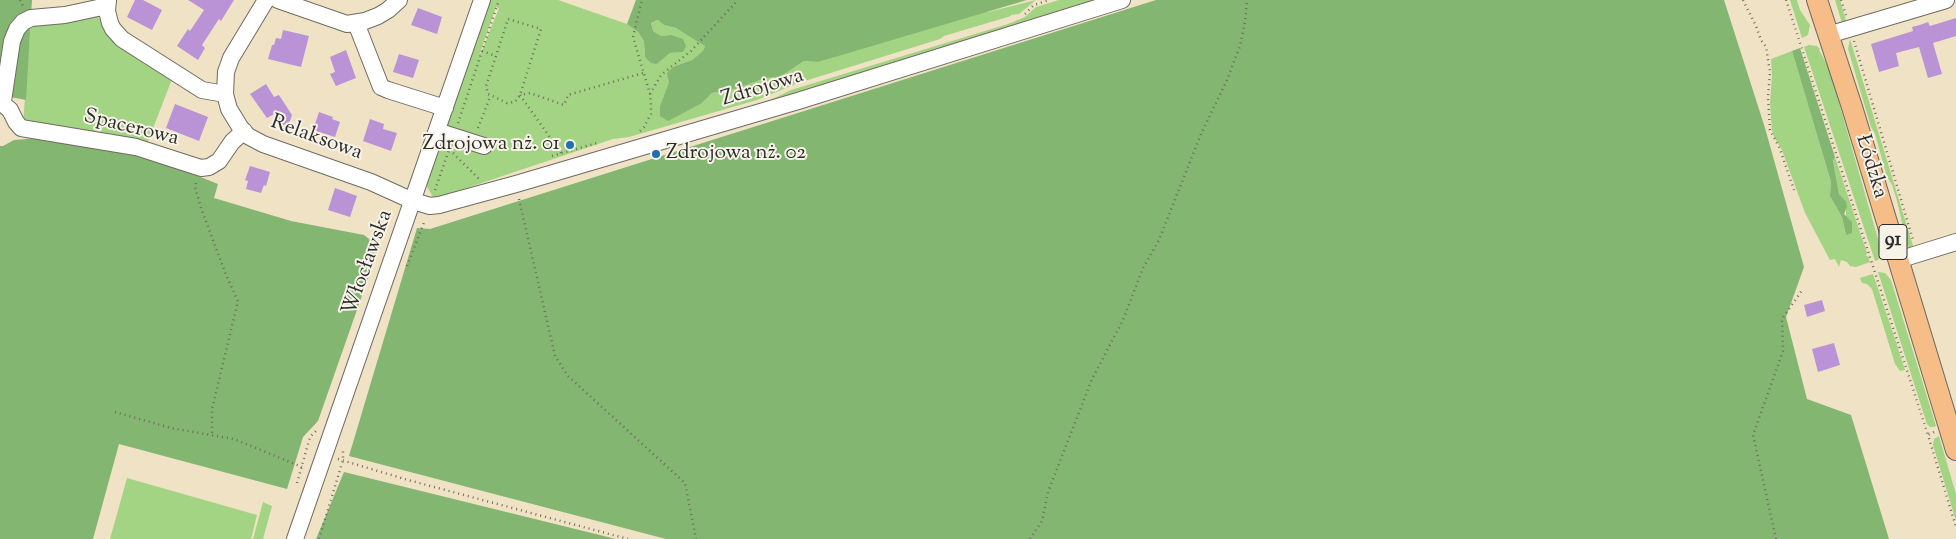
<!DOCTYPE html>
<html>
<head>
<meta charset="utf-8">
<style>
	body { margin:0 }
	canvas { display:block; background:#f0e2c5 }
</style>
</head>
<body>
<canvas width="1956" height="539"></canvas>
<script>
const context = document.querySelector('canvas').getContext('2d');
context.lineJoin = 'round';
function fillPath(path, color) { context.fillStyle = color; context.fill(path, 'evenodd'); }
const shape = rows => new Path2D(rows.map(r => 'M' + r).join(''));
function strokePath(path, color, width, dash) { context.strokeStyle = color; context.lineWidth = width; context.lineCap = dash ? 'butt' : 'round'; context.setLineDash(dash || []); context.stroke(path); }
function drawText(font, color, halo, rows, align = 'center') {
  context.font = font + ' "Sorts Mill Goudy",serif'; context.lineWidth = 4; context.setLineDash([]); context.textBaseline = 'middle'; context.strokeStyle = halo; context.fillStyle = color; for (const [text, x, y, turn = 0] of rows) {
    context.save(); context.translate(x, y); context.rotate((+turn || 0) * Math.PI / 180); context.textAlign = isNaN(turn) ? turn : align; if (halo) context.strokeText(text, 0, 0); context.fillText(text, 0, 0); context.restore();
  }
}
const green = shape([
	[489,0,558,0,627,24,638,32,644,41,645,57,657,64,670,53,682,52,671,35,661,36,653,31,651,23,659,20,664,25,676,28,696,39,705,46,703,51,692,60,675,66,660,106,702,103,712,93,735,89,766,78,780,77,804,61,818,62,922,28,931,28,982,11,988,12,1036,0,1019,14,1011,15,1011,16,944,36,940,39,808,80,803,80,803,81,757,100,629,137,613,139,434,199,426,185,436,151,438,151,448,128,446,124],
	[496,7,499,8,481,53,480,53],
	[1059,0,1097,0,764,103,791,90,1008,24,1025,17,1036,7],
	[1790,0,1797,0,1800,10,1810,25,1808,35,1802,38],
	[1835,0,1840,0,1847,24,1842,23],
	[94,14,172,79,147,144,23,124,31,21],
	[1850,39,1914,249,1909,248,1907,245,1897,201,1892,185,1887,177,1875,134,1871,127,1848,49],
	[1809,45,1817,46,1820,49,1819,50,1829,68,1882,253,1878,260,1875,261,1804,47],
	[1792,51,1831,182,1830,196,1842,217,1846,235,1846,201,1839,194,1833,161,1835,157,1867,253,1866,256,1868,256,1870,262,1856,267,1850,266,1847,262,1841,260,1839,267,1835,259,1830,260,1805,213,1782,150,1774,137,1772,130,1770,104,1772,75,1771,59],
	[1878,272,1885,273,1891,280,1936,426,1933,427,1930,427,1927,424],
	[1873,274,1895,339,1905,370,1900,371,1895,364,1872,289,1867,284,1862,283,1860,278],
	[1939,436,1956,494,1956,521,1933,445,1934,439],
	[127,478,257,515,251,539,110,539],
	[263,502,272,506,263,539,253,539]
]);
const forest = shape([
	[0,0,32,0,26,100,0,95],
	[636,0,1027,0,818,62,804,61,780,77,766,78,735,89,712,93,702,103,668,121,660,116,660,106,669,82,667,73,675,66,692,60,703,51,705,46,676,28,664,25,658,20,651,23,653,31,661,36,671,35,683,39,686,46,683,52,670,53,657,64,651,63,645,57,644,41,638,32,627,24],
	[1156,0,1724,0,1765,128,1804,267,1786,317,1807,399,1851,415,1889,539,666,539,349,456,417,228,430,229],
	[1800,48,1835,157,1833,161,1839,194,1846,201,1847,207,1844,214,1852,222,1852,233,1846,235,1842,217,1830,196,1831,182,1792,51],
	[53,137,145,155,218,184,214,198,291,221,364,235,379,247,318,421,303,437,287,489,119,444,93,539,0,539,0,146,3,146,14,140],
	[344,472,616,539,316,539]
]);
const building = shape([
	[135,0,143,0,162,10,152,30,127,17],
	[188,0,234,0,221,21,219,19,202,45,205,48,198,60,177,46,188,29,190,31,204,10],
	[418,8,442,17,437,34,411,25],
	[1956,18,1956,36,1933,43,1942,74,1928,78,1919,47,1896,53,1899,66,1879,72,1871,44,1913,31,1912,27,1920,25,1928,22,1930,26],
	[283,30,309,36,301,67,268,59,272,45,274,45,276,38,281,39],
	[346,50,356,78,336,86,330,74,335,72,330,57],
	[399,54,419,60,413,78,393,72],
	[266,84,274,97,279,95,292,115,290,121,282,126,274,114,267,118,250,94],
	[175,104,208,117,199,141,166,128],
	[319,112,333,117,332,119,340,122,335,137,313,130],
	[370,119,384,124,383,129,397,133,391,151,363,141],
	[250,166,270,172,266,186,264,185,261,193,246,189,248,181,245,180],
	[335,188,357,196,350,217,328,210],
	[1822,300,1825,311,1807,317,1804,305],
	[1834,343,1840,365,1818,372,1812,349]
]);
const path = shape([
	[20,0,23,6],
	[1743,0,1756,26,1761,40,1766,47,1770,72,1768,97,1770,130,1780,149,1794,190],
	[1786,0,1928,435],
	[1841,0,1846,15],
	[1025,14,1034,5,1049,0],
	[1854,41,1913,240],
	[482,51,496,56,486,86,488,94,507,103,515,102,520,95,541,29,508,19,496,56],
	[650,94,661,75,691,51,738,0],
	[458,123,498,3],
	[478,128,490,97],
	[640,131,644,127,651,114,651,105,650,94,633,37,642,0],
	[453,153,479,179],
	[561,153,520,95,530,93,564,105,568,95,643,73],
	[552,156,597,143],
	[196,183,195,187,201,208,226,275,238,301,212,409,212,435],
	[435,190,449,150],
	[519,199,555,356,568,376,685,483,696,539],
	[407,266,425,220],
	[115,412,171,428,234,439,302,467],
	[1934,432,1928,435,1956,527],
	[338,459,408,480,628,539],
	[297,483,310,437,316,431],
	[319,539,343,460,343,449],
	[1030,539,1042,521,1048,492,1092,379,1123,320,1143,268,1159,240,1201,134,1227,80,1240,46,1245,22,1247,0],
	[1776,539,1753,435,1783,351,1782,319,1803,289]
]);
const minor = shape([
	[108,0,107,11,110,23,113,29,122,39,202,90,225,94],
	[266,0,231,58,226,72,225,94,229,109,240,127,248,136,263,144,371,182,413,201,430,206,439,205,516,184,798,101,1122,0],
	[278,0,347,24,365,21,378,16,388,10,399,0],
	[107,6,65,15,31,18,23,22,17,29,12,41,3,101,4,105,10,110,16,122,21,128,136,147,201,168,209,167,219,161,232,142,244,131],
	[356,23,381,87,388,90,445,108],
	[1828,35,1946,0],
	[437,131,484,146],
	[1898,260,1956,242],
	[295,539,482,0]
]);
const major = shape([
	[1817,0,1852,107,1956,450]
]);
const markers = [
	[570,145,5,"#1f6fb2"],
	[656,154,5,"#1f6fb2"]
];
const shields = [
	[1893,242,28]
];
const shieldNames = [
	["91",1893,242]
];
const streetNames = [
	["Zdrojowa",763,89,-17],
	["Spacerowa",131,129,14],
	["Relaksowa",316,139,20],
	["Łódzka",1870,167,73],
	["Włocławska",369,263,-70]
];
const poiNames = [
	["Zdrojowa nż. 01",560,145],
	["Zdrojowa nż. 02",666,154,"left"]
];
fillPath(green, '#a3d483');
fillPath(forest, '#82b671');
fillPath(building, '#ba93d6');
strokePath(minor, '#706b61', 18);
strokePath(major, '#706b61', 22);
strokePath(path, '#706b61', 2.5, [1, 4]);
strokePath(minor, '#fff', 16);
strokePath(major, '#f7bd88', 20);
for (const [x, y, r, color] of markers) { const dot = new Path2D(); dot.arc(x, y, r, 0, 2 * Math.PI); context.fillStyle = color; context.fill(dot); strokePath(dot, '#f7f3e8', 2); }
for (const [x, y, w] of shields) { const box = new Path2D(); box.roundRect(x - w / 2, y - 17.5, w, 35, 4); context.fillStyle = '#f7f3e8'; context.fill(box); strokePath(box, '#2b2b2b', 1); }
drawText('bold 20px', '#2b2b2b', null, shieldNames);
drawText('21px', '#2b2b2b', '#f7f3e8', streetNames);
drawText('21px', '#2b2b2b', '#f7f3e8', poiNames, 'right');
</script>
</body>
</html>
